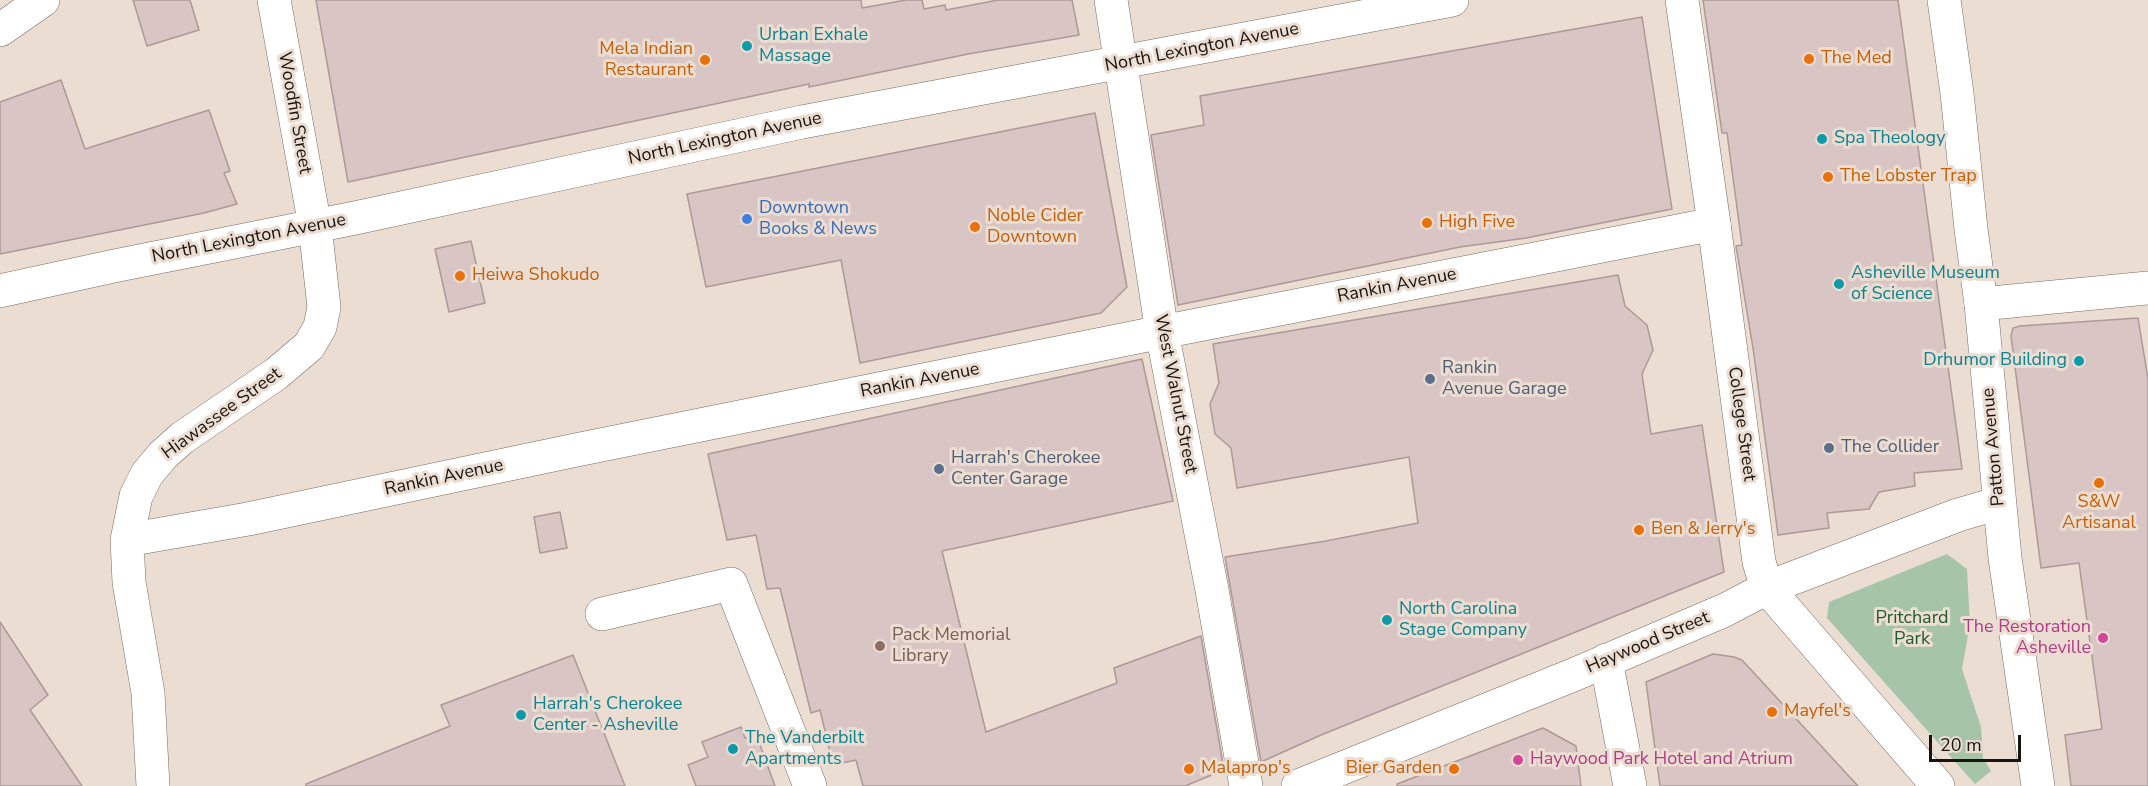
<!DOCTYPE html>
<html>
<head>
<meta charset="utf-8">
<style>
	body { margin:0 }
	#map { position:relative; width:2148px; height:786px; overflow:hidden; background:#ecddd2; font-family:"Nunito Sans",sans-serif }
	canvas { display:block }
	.scale { position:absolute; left:1929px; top:735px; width:92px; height:27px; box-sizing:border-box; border:3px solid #191410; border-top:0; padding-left:8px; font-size:18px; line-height:21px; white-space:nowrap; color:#191410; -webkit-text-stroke:4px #ecddd2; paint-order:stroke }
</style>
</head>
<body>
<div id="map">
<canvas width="2148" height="786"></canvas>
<div class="scale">20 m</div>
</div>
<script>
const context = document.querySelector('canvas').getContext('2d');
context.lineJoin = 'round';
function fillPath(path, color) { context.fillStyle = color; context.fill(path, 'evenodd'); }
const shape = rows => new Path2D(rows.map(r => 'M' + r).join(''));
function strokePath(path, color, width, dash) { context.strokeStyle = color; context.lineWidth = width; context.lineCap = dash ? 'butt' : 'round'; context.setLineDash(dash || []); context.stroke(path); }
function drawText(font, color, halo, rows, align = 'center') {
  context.font = font + ' "Nunito Sans",sans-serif'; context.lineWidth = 6; context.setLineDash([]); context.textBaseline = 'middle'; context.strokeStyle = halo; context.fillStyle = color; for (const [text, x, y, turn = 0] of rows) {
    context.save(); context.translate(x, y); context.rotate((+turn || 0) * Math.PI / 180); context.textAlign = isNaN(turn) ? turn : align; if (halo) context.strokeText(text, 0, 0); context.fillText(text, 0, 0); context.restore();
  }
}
const green = shape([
	[1947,554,1967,569,1970,624,1962,669,1981,727,1983,758,1991,771,1975,784,1827,618,1829,602]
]);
const building = shape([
	[133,0,190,0,199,30,147,46,133,0],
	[316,0,861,0,862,8,906,0,922,0,924,9,945,5,946,10,998,0,1072,0,1079,35,968,54,809,87,809,84,348,182,316,0],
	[1703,0,1898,0,1962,469,1914,473,1915,486,1879,492,1869,509,1827,513,1829,528,1778,535,1753,348,1736,246,1742,245,1727,133,1722,133,1703,0],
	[1642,17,1672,209,1526,238,1460,247,1178,305,1151,135,1204,125,1200,96,1642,17],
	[61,80,85,149,209,110,230,171,224,173,237,204,204,213,0,254,0,102,61,80],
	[1095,113,1127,287,1101,313,860,363,841,260,706,287,687,194,1095,113],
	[471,241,485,303,449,312,435,249,471,241],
	[1618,275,1625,306,1647,325,1653,350,1642,374,1651,434,1702,425,1724,572,1321,735,1261,762,1225,557,1326,541,1418,523,1409,457,1237,488,1231,448,1215,434,1210,404,1219,383,1213,344,1618,275],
	[2138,318,2148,379,2148,786,2071,786,2065,735,2102,729,2079,563,2041,568,2011,336,2013,328,2020,326,2138,318],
	[1142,359,1173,501,942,551,986,732,1117,683,1114,668,1201,636,1224,770,1185,786,863,786,856,760,833,765,820,710,811,713,780,588,767,589,756,535,727,540,708,454,1142,359],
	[560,512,567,548,540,553,534,517,560,512],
	[0,622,48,695,30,710,82,786,0,786,0,622],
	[1713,654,1734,657,1742,660,1858,786,1660,786,1646,682,1713,654],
	[573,655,625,786,306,786,306,784,450,726,441,705,573,655],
	[741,727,745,738,756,734,775,786,696,786,688,765,708,757,702,742,741,727],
	[1543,728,1576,746,1581,786,1397,786,1397,784,1543,728]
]);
const minor = shape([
	[1111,0,1162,332,1212,590,1246,786],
	[1981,304,2148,288],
	[127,540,248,519,576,450,1162,332,1714,224],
	[602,614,731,584,810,786],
	[1606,660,1630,786],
	[153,786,148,693,129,582,127,540,136,496,147,474,163,455,182,438,276,374,309,346,320,327,324,307,315,226],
	[1298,786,1573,675,1725,610,1767,588,1958,515,1999,503]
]);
const major = shape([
	[274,0,315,226],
	[1682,0,1714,224,1759,562,1767,588,1938,786],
	[1944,0,1957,93,1971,229,1981,304,2005,558,2038,786],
	[0,30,43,0],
	[0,291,114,266,355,218,802,122,1452,0]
]);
const markers = [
	[747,46,6,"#0f9aa8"],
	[1809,59,6,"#e8710a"],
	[705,60,6,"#e8710a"],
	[1822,139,6,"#0f9aa8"],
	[1828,177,6,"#e8710a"],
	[747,219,6,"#3f7fe0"],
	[1427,223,6,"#e8710a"],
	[975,227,6,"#e8710a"],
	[460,276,6,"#e8710a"],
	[1839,284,6,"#0f9aa8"],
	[2079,361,6,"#0f9aa8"],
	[1430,379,6,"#5c6f8a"],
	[1829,448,6,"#5c6f8a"],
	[939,469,6,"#5c6f8a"],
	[2099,483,6,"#e8710a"],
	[1639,530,6,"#e8710a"],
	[1387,620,6,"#0f9aa8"],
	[2103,638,6,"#d1479c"],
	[880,646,6,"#8d6e63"],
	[1772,712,6,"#e8710a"],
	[521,715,6,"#0f9aa8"],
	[733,749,6,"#0f9aa8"],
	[1518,760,6,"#d1479c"],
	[1189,769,6,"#e8710a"],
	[1454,769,6,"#e8710a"]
];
const cultureNames = [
	["Urban Exhale",759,36],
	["Massage",759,57],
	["Spa Theology",1834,139],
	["Asheville Museum",1851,274],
	["of Science",1851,295],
	["Drhumor Building",2067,361,"right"],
	["North Carolina",1399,610],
	["Stage Company",1399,631],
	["Harrah's Cherokee",533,705],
	["Center - Asheville",533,726],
	["The Vanderbilt",745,739],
	["Apartments",745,760]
];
const streetNames = [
	["North Lexington Avenue",1202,48,-11],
	["Woodfin Street",294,113,80],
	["North Lexington Avenue",725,139,-12],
	["North Lexington Avenue",249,239,-11],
	["Rankin Avenue",1397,286,-11],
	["Rankin Avenue",920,381,-11],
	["West Walnut Street",1175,394,79],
	["Hiawassee Street",222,414,-36],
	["College Street",1741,424,82],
	["Patton Avenue",1994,447,-95],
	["Rankin Avenue",444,478,-12],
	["Haywood Street",1648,643,-23]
];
const foodNames = [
	["Mela Indian",693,50,"right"],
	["Restaurant",693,71,"right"],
	["The Med",1821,59],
	["The Lobster Trap",1840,177],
	["Noble Cider",987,217],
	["Downtown",987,238],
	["High Five",1439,223],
	["Heiwa Shokudo",472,276],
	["S&W",2099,503,"center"],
	["Artisanal",2099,524,"center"],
	["Ben & Jerry's",1651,530],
	["Mayfel's",1784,712],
	["Malaprop's",1201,769],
	["Bier Garden",1442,769,"right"]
];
const shopNames = [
	["Downtown",759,209],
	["Books & News",759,230]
];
const serviceNames = [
	["Rankin",1442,369],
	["Avenue Garage",1442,390],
	["The Collider",1841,448],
	["Harrah's Cherokee",951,459],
	["Center Garage",951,480]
];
const parkNames = [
	["Pritchard",1912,619],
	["Park",1912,640]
];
const hotelNames = [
	["The Restoration",2091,628],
	["Asheville",2091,649],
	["Haywood Park Hotel and Atrium",1530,760,"left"]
];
const educationNames = [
	["Pack Memorial",892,636],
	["Library",892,657]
];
fillPath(green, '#a5c4a8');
fillPath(building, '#d9c5c4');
strokePath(building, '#ac9998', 1.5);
strokePath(minor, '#786b61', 34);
strokePath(major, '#786b61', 34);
strokePath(minor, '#fff', 33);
strokePath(major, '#fff', 33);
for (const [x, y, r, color] of markers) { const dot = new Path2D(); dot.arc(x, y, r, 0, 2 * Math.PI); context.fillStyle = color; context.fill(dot); strokePath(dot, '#ecddd2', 2); }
drawText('18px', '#0d838f', '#ecddd2', cultureNames, 'left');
drawText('18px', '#191410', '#ecddd2', streetNames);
drawText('18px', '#c56008', '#ecddd2', foodNames, 'left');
drawText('18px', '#366cbe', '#ecddd2', shopNames, 'left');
drawText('18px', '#4e5e75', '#ecddd2', serviceNames, 'left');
drawText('18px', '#205b2c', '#ecddd2', parkNames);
drawText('18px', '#b23c85', '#ecddd2', hotelNames, 'right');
drawText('18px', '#785e54', '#ecddd2', educationNames, 'left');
</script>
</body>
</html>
